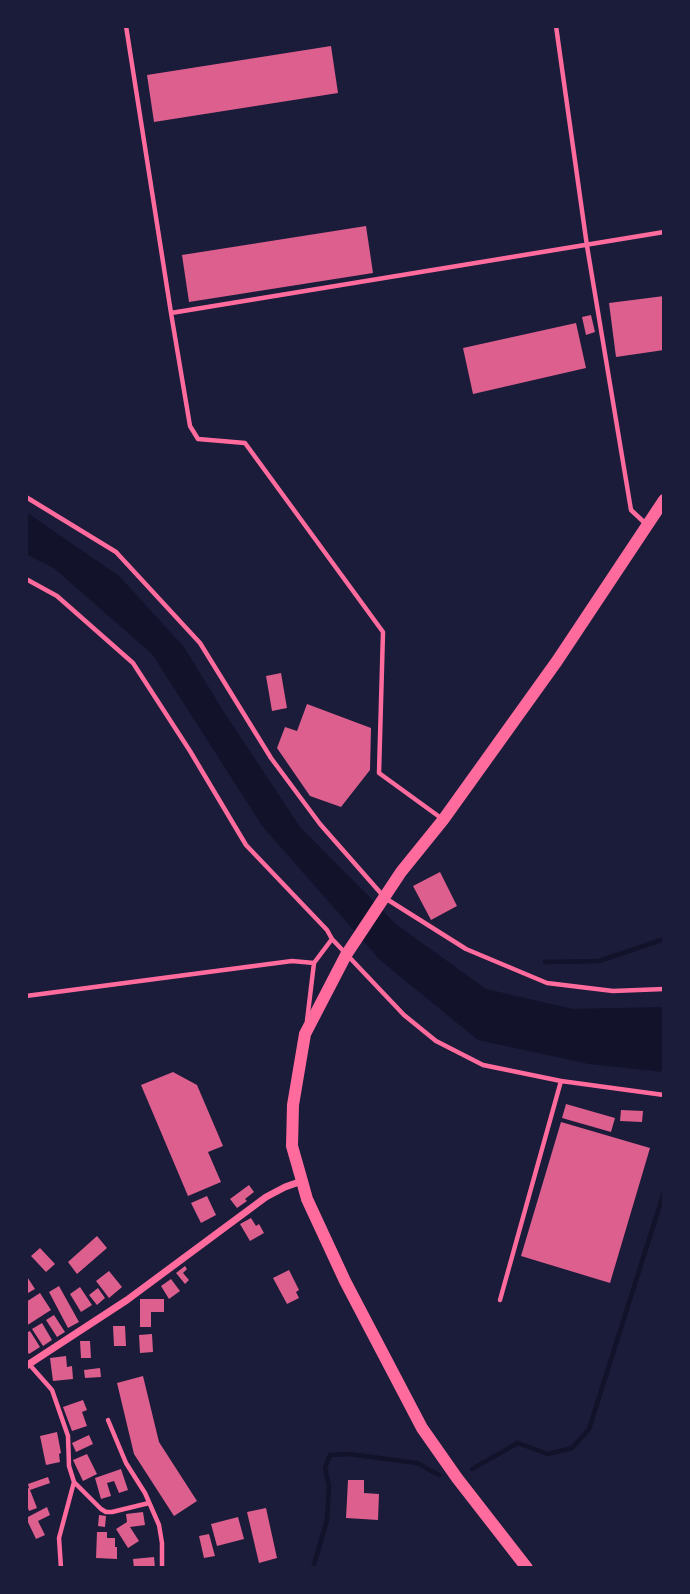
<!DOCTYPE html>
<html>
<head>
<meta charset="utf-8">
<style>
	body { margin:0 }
	#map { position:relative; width:690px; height:1594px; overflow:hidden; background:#1b1b3a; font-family:Raleway,sans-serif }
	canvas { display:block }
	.frame { position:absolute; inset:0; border:28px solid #1b1b3a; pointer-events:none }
</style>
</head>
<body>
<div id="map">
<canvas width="690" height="1594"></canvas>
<div class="frame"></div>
</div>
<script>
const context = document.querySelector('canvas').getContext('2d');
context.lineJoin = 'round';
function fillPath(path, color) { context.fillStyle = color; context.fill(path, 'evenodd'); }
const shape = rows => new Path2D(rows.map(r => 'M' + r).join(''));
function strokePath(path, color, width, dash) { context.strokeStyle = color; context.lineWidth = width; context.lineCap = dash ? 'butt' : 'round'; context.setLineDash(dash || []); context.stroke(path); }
const water = shape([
	[26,512,119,576,184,647,222,709,300,827,397,925,486,989,573,1009,664,1007,664,1072,589,1064,478,1040,380,960,263,827,152,654,55,569,26,554]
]);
const stream = shape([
	[545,962,599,961,664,939],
	[472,1469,518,1443,548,1454,572,1448,589,1429,664,1192],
	[313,1568,327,1520,329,1486,325,1468,330,1455,349,1454,417,1463,439,1475]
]);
const building = shape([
	[331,46,338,93,154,122,147,75],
	[366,226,373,273,189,302,182,255],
	[664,296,664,350,616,357,609,303],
	[591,315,595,332,586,335,582,317],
	[576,323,586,368,473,394,463,348],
	[281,673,287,708,272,711,266,676],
	[307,704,371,728,370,770,341,807,310,796,277,748,285,727,297,731],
	[440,872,457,906,431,920,413,886],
	[173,1072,197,1085,223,1146,208,1152,221,1182,188,1196,141,1085],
	[566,1104,615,1118,611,1132,562,1118],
	[621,1110,643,1111,642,1122,620,1121],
	[561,1122,650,1148,610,1283,521,1256],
	[249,1185,254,1192,245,1199,247,1201,237,1208,230,1199],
	[207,1196,216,1215,201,1223,191,1203],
	[251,1218,256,1226,259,1224,264,1233,250,1241,240,1224],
	[97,1236,107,1248,77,1274,68,1262],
	[40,1248,55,1264,46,1272,31,1256],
	[185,1266,187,1269,183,1273,189,1280,185,1284,176,1273],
	[289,1270,299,1290,296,1292,299,1298,287,1304,273,1278],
	[109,1271,122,1287,109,1298,96,1281],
	[26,1275,35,1289,28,1293,26,1291],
	[171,1279,180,1291,169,1299,161,1286],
	[59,1286,79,1322,68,1328,49,1292],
	[80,1287,92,1305,81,1312,70,1294],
	[98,1288,105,1298,97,1305,89,1295],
	[40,1293,51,1310,26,1326,26,1302],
	[140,1299,164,1299,164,1312,151,1312,151,1327,140,1327],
	[54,1315,65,1332,57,1337,46,1320],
	[42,1323,52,1340,43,1346,32,1329],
	[113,1326,125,1326,126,1346,114,1346],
	[30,1331,40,1347,29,1354,26,1350,26,1333],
	[152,1334,153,1352,140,1353,139,1335],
	[80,1341,90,1341,91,1358,81,1358],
	[66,1356,67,1367,72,1366,73,1379,53,1381,50,1358],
	[100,1368,101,1377,85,1378,84,1370],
	[143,1376,159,1442,197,1501,174,1516,134,1454,117,1383],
	[83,1400,87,1410,82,1412,87,1426,72,1431,63,1407],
	[57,1432,61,1453,59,1454,60,1462,46,1465,40,1436],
	[89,1435,93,1444,76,1452,72,1443],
	[87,1454,97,1474,83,1481,73,1460],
	[121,1469,128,1490,119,1493,114,1481,107,1483,111,1496,101,1499,95,1478],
	[48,1477,50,1483,30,1490,37,1508,29,1511,26,1502,26,1489,29,1488,28,1484],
	[348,1480,364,1480,364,1493,379,1494,378,1520,346,1518],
	[47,1507,50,1515,38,1521,45,1535,36,1539,26,1518],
	[266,1508,277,1558,259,1563,247,1512],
	[143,1512,145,1525,130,1527,139,1541,128,1548,116,1529,127,1522,126,1514],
	[99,1515,106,1516,105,1527,98,1526],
	[238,1517,244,1539,217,1546,211,1524],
	[97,1532,107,1532,107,1538,115,1538,115,1547,117,1547,117,1559,96,1558],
	[209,1534,215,1556,204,1558,199,1536],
	[154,1557,155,1568,134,1568,133,1559]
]);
const service = shape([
	[126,26,171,313,664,232],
	[556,26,587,246,631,510,646,524],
	[171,313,190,426,198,439,245,443,383,632,379,773,441,818],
	[26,497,116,552,200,643,271,758,320,824,385,898,466,949,547,983,613,991,664,989],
	[26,579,57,596,133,663,190,751,246,845,327,930,332,939],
	[26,996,292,961,314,963,332,939,404,1015,436,1041,483,1065,561,1081,664,1095],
	[307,1021,314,963],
	[500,1300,561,1081],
	[29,1364,52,1390,68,1436,69,1466,74,1482,59,1538,61,1568],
	[108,1420,126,1463,145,1493,159,1525,162,1543,162,1568],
	[74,1482,101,1509,106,1512,112,1512,149,1503]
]);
const minor = shape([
	[26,1366,127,1300,266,1197,285,1187,302,1181]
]);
const secondary = shape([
	[527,1568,457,1478,422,1428,345,1281,307,1199,302,1181,292,1146,293,1105,305,1034,346,955,401,872,443,820,557,661,664,500]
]);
fillPath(water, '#12122b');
strokePath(stream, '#12122b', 4.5);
fillPath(building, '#dd5f8e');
strokePath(service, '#ff6b9d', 4.5);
strokePath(minor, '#ff6b9d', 7);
strokePath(secondary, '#ff6b9d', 12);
</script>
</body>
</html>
